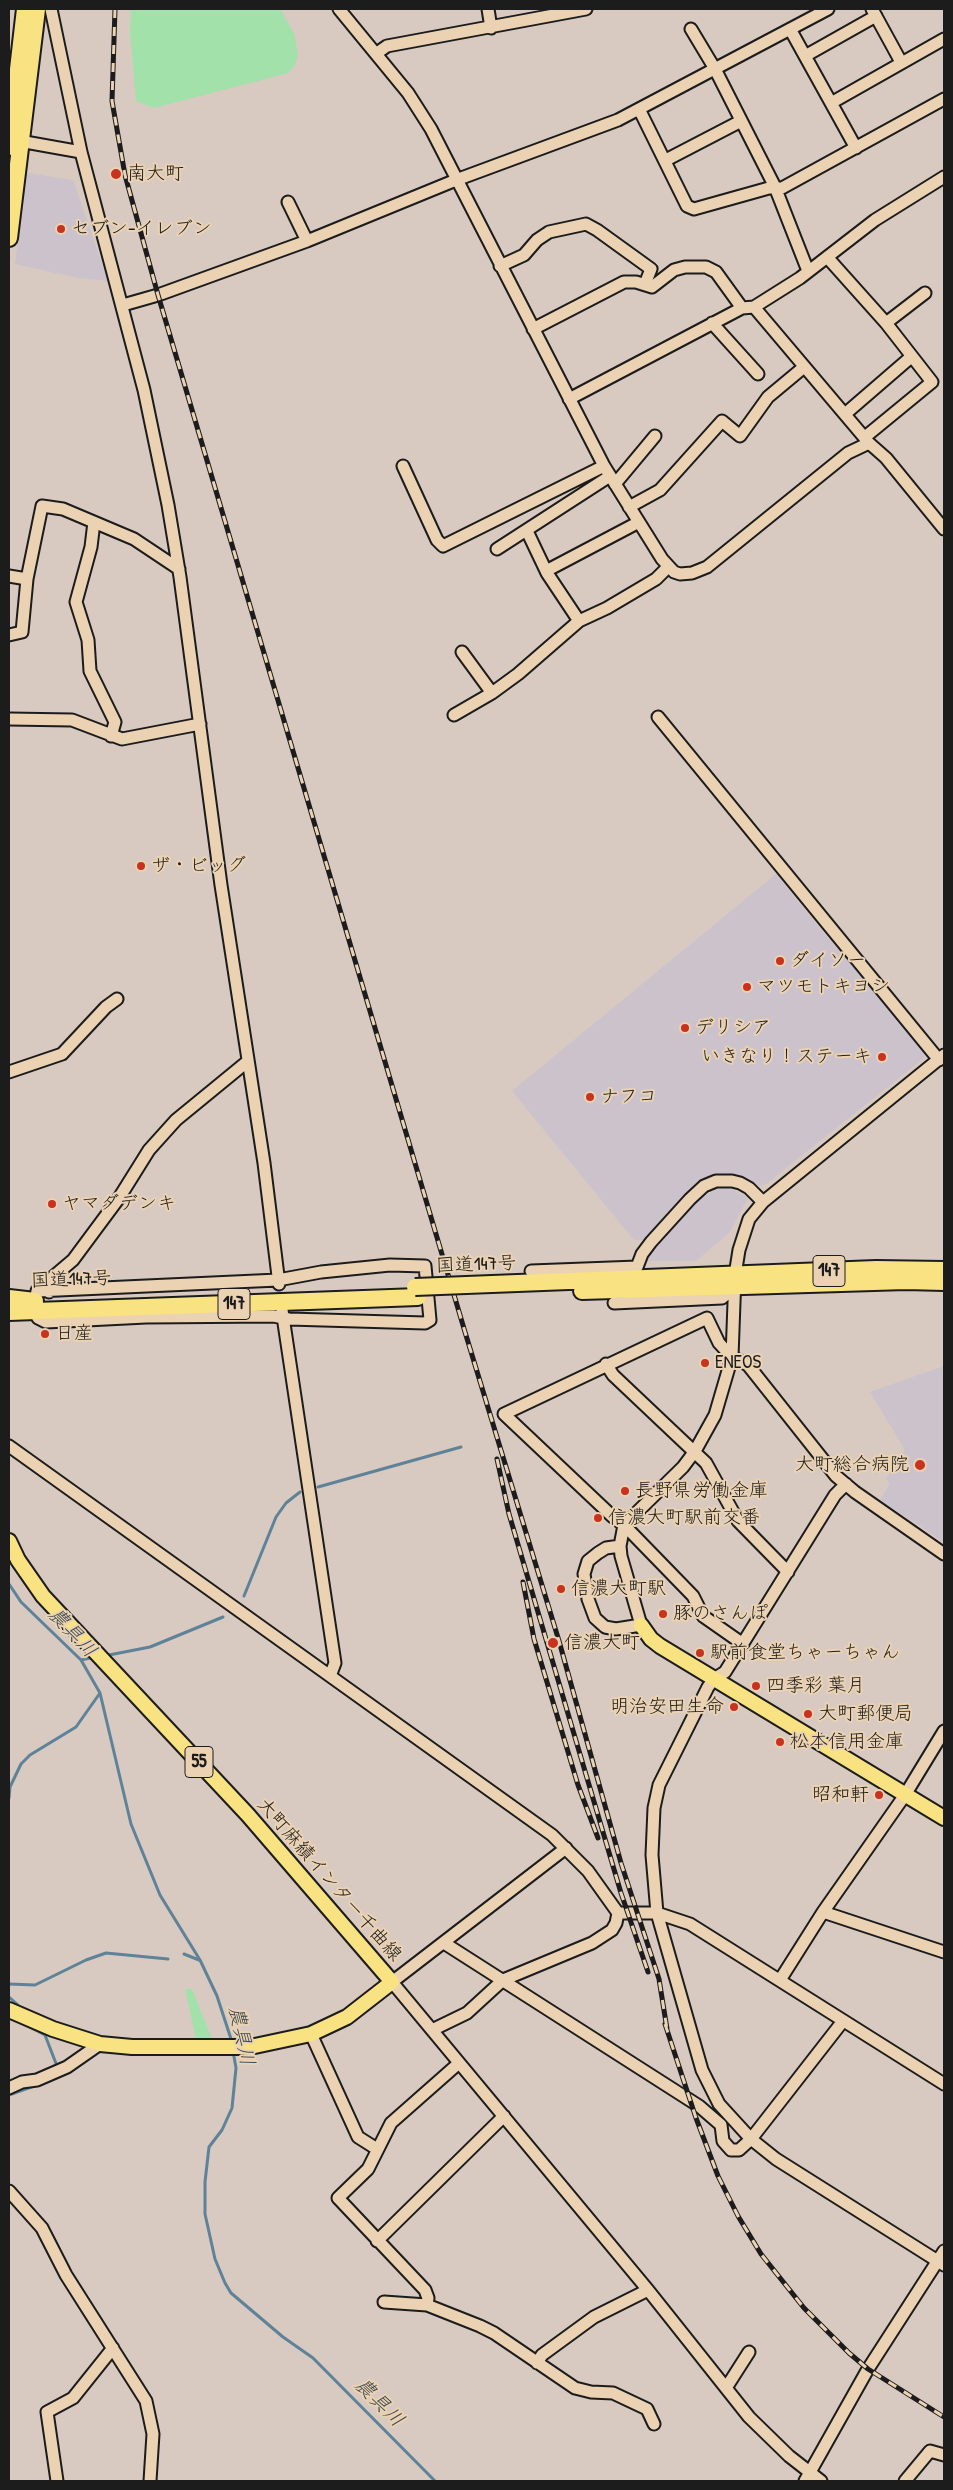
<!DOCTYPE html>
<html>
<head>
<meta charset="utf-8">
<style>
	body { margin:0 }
	#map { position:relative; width:953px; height:2490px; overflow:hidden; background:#d8c9c1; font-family:"Patrick Hand",sans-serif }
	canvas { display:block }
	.frame { position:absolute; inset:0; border:10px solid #1c1c1c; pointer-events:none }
</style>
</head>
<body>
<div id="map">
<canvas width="953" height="2490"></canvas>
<div class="frame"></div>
</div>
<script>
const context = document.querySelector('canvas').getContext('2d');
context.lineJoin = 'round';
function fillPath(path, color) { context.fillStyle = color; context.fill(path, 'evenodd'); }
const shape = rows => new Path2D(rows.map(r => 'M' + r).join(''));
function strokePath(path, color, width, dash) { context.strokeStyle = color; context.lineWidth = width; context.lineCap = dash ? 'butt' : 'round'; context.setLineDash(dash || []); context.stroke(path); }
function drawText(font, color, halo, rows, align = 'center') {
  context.font = font + ' "Patrick Hand","Klee One",sans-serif'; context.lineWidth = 4; context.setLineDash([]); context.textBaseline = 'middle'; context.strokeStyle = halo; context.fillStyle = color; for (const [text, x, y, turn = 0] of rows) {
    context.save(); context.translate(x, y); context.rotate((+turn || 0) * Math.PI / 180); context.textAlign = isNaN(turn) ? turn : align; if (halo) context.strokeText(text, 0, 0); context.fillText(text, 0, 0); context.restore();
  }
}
const built = shape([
	[26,173,73,180,108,281,79,278,15,264],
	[776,874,822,931,888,1007,921,1049,925,1057,766,1184,759,1186,743,1177,731,1175,707,1177,700,1181,687,1193,647,1237,642,1240,634,1240,512,1091],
	[723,1188,732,1189,748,1198,729,1233,696,1261,647,1261,647,1255,697,1201,714,1190],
	[944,1366,944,1542,880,1500,890,1483,886,1479,905,1450,870,1392]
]);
const green = shape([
	[131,9,280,9,294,33,298,55,295,65,288,73,154,108,136,101,130,32],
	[192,1989,212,2039,196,2039,185,1989]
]);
const stream = shape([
	[318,1487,461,1447],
	[9,1584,21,1602,81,1660,100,1693,131,1824,160,1895,200,1960,217,1996,232,2042],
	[244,1596,276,1517,286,1503,300,1492],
	[109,1655,150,1647,223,1617],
	[81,1660,90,1658],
	[9,1798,10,1787,21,1764,30,1755,76,1727,100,1693],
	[184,1954,199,1960],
	[9,1984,35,1985,86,1960,106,1953,168,1959],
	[9,1997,18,2005],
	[22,2023,45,2035,57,2066],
	[233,2051,236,2068,232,2108,222,2130,209,2147,205,2182,205,2214,215,2259,225,2283,231,2293,283,2337,313,2358,435,2481],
	[9,2095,34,2086]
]);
const minor = shape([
	[51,9,81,152,144,390,168,505,180,577,221,885,264,1163,279,1284],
	[339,9,408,93,431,129,604,466,662,559,674,572,680,574,692,573,707,567,848,453,869,443],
	[488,9,491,28],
	[872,9,901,62],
	[691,29,715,69,775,187,808,271],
	[790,29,856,148],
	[377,53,387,46,586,9],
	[805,56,876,16],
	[831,103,944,39],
	[639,109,687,206,694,209,769,188,782,188,944,99],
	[14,140,81,152],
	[666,160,741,121],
	[288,202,307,241],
	[827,257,886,323,932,382,865,437],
	[500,266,524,255,537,240,549,232,586,224,597,230,651,269,645,284],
	[123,305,158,295,307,241,456,180,618,120,828,9],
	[754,307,800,278,875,220,944,177],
	[712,323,758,374],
	[886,323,925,293],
	[533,329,624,282,636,282,652,287,674,270,685,267,706,267,716,272,742,308],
	[569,399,742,308,754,307,869,443,886,458,944,529],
	[845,414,911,357],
	[403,466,437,540,443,546,604,466],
	[615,484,655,436],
	[629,507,660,490,722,421,740,436,768,397,804,367],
	[94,522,91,547,76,602,88,640,90,671,115,722,111,736],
	[527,531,547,573,579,621],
	[497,549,610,476],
	[546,571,639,522],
	[9,576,27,579],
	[9,635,22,632,27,579,42,506,63,509,134,539,179,569],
	[462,652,492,693],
	[454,715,492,693,518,674,579,621,607,608,656,579,668,567],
	[658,717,939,1060],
	[9,719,72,720,122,739,200,724],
	[9,1072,62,1054,106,1007,117,999],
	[531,1271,637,1267,642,1254,651,1242,690,1199,704,1186,716,1181,732,1181,740,1183,749,1188,763,1202],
	[49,1292,49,1284,53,1277,73,1260,119,1198,149,1150,176,1120,248,1061],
	[614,1303,722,1298,735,1287],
	[282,1310,335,1663,330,1676],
	[34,1311,38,1318,46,1322,146,1317,273,1316,289,1319,425,1323,430,1320,425,1266,390,1265,321,1272,278,1280,37,1291,35,1301],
	[606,1364,613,1375,706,1463,738,1521,788,1572],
	[9,1446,552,1835,588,1871,618,1913,657,1913,690,1924,944,2084],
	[846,1484,835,1495,725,1672,714,1679,708,1687,659,1785,654,1808,652,1855,657,1913,702,2070,719,2104,751,2139,776,2159,944,2265],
	[620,1546,606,1548,598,1553,588,1561,584,1574,588,1599,595,1618,605,1627,616,1629,641,1625,621,1556,620,1546,624,1525,683,1467,695,1451,715,1415,732,1357,735,1275,739,1250,749,1219,763,1202,944,1055],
	[743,1644,703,1616,693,1596,624,1525,613,1517,504,1414,707,1318,719,1343,732,1357,748,1365,836,1476,855,1492,944,1554],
	[566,1848,392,1982,648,2290,749,2417,789,2456,821,2481],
	[823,1912,944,1952],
	[444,1943,699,2106,721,2125,723,2141,731,2150,739,2150,751,2139,843,2021],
	[780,1980,823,1912,905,1795,944,1731],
	[432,2030,467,2013,503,1980,592,1943,612,1930,616,1923,618,1913],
	[311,2034,358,2137,377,2149],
	[9,2088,22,2082,37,2080,67,2067,100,2044],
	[9,2191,42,2228,66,2275,146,2401,153,2434,150,2481],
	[377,2241,504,2116],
	[384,2302,427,2305,480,2326,494,2333,575,2388,591,2392,613,2393,647,2409,654,2424],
	[427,2305,428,2298,425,2290,338,2198,368,2169,391,2123,459,2063],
	[537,2363,542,2355,594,2317,648,2290],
	[726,2388,749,2352],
	[57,2481,47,2412,73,2398,113,2348],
	[805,2481,868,2369,944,2251],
	[905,2481,930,2451,944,2455]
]);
const major = shape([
	[9,1541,18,1560,43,1596,248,1815,392,1982,347,2017,311,2034,250,2047,132,2047,100,2044,53,2029,9,2010],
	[641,1625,651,1639,660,1646,944,1818]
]);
const highway = shape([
	[9,147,25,9],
	[9,238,37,9],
	[492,1284,876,1269,944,1270],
	[582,1291,906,1281,944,1282],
	[9,1298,35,1301],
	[9,1312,418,1297]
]);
const rail = shape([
	[115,9,112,101,125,175,158,295,465,1332,559,1641,621,1863,659,1979,667,2029],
	[497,1459,509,1514,621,1893,648,1972],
	[523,1582,534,1639,578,1785,598,1838],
	[665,2024,696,2118,718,2176,738,2216,761,2254,804,2308,849,2353,868,2369,944,2417]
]);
const highwayBridge = shape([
	[415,1287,492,1284]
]);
const markers = [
	[116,174,6,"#c8321e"],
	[61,229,5,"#c8321e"],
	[141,866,5,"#c8321e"],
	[780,961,5,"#c8321e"],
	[747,987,5,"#c8321e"],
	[685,1028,5,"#c8321e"],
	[882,1057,5,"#c8321e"],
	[590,1097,5,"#c8321e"],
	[52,1204,5,"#c8321e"],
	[45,1334,5,"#c8321e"],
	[705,1363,5,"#c8321e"],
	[920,1465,6,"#c8321e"],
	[625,1491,5,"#c8321e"],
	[598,1518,5,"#c8321e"],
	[561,1589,5,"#c8321e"],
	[663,1614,5,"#c8321e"],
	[553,1643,6,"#c8321e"],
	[700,1653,5,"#c8321e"],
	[756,1686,5,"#c8321e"],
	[734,1707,5,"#c8321e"],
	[808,1714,5,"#c8321e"],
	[780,1742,5,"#c8321e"],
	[879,1795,5,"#c8321e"]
];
const shields = [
	[829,1271,32],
	[234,1304,32],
	[199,1762,28]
];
const shieldNames = [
	["147",829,1271],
	["147",234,1304],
	["55",199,1762]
];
const poiNames = [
	["南大町",127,174],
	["セブン-イレブン",71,229],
	["ザ・ビッグ",151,866],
	["ダイソー",790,961],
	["マツモトキヨシ",757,987],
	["デリシア",695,1028],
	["いきなり！ステーキ",872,1057,"right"],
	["ナフコ",600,1097],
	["ヤマダデンキ",62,1204],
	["日産",55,1334],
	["ENEOS",715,1363],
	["大町総合病院",909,1465,"right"],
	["長野県労働金庫",635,1491],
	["信濃大町駅前交番",608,1518],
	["信濃大町駅",571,1589],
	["豚のさんぽ",673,1614],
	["信濃大町",564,1643],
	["駅前食堂ちゃーちゃん",710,1653],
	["四季彩 葉月",766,1686],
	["明治安田生命",724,1707,"right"],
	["大町郵便局",818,1714],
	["松本信用金庫",790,1742],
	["昭和軒",869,1795,"right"]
];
const streetNames = [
	["国道147号",476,1265,-2],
	["国道147号",71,1280,-2],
	["大町麻績インター千曲線",329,1880,49]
];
const waterNames = [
	["農具川",72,1633,47],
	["農具川",241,2036,78],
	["農具川",379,2403,45]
];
fillPath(built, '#cbc2cc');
fillPath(green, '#a2e2aa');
strokePath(stream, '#5e8398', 3);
strokePath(minor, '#1c1c1c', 15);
strokePath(major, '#1c1c1c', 18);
strokePath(highway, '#1c1c1c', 20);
strokePath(minor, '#ead2b2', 11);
strokePath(major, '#f8e281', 14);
strokePath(highway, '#f8e281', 16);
strokePath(rail, '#1c1c1c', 5);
strokePath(rail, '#ead2b2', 3, [9]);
strokePath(highwayBridge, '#1c1c1c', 20, []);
strokePath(highwayBridge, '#f8e281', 16);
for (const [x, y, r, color] of markers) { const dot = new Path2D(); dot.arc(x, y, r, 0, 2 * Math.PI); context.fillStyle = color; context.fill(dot); strokePath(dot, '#ead2b2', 2); }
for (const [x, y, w] of shields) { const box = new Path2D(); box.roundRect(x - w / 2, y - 15.5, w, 31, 4); context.fillStyle = '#ead2b2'; context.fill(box); strokePath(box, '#1c1c1c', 1); }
drawText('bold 18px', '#1c1c1c', null, shieldNames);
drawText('19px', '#1c1c1c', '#ead2b2', poiNames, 'left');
drawText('19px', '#1c1c1c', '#ead2b2', streetNames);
drawText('italic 20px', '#384750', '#ead2b2', waterNames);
</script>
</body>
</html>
